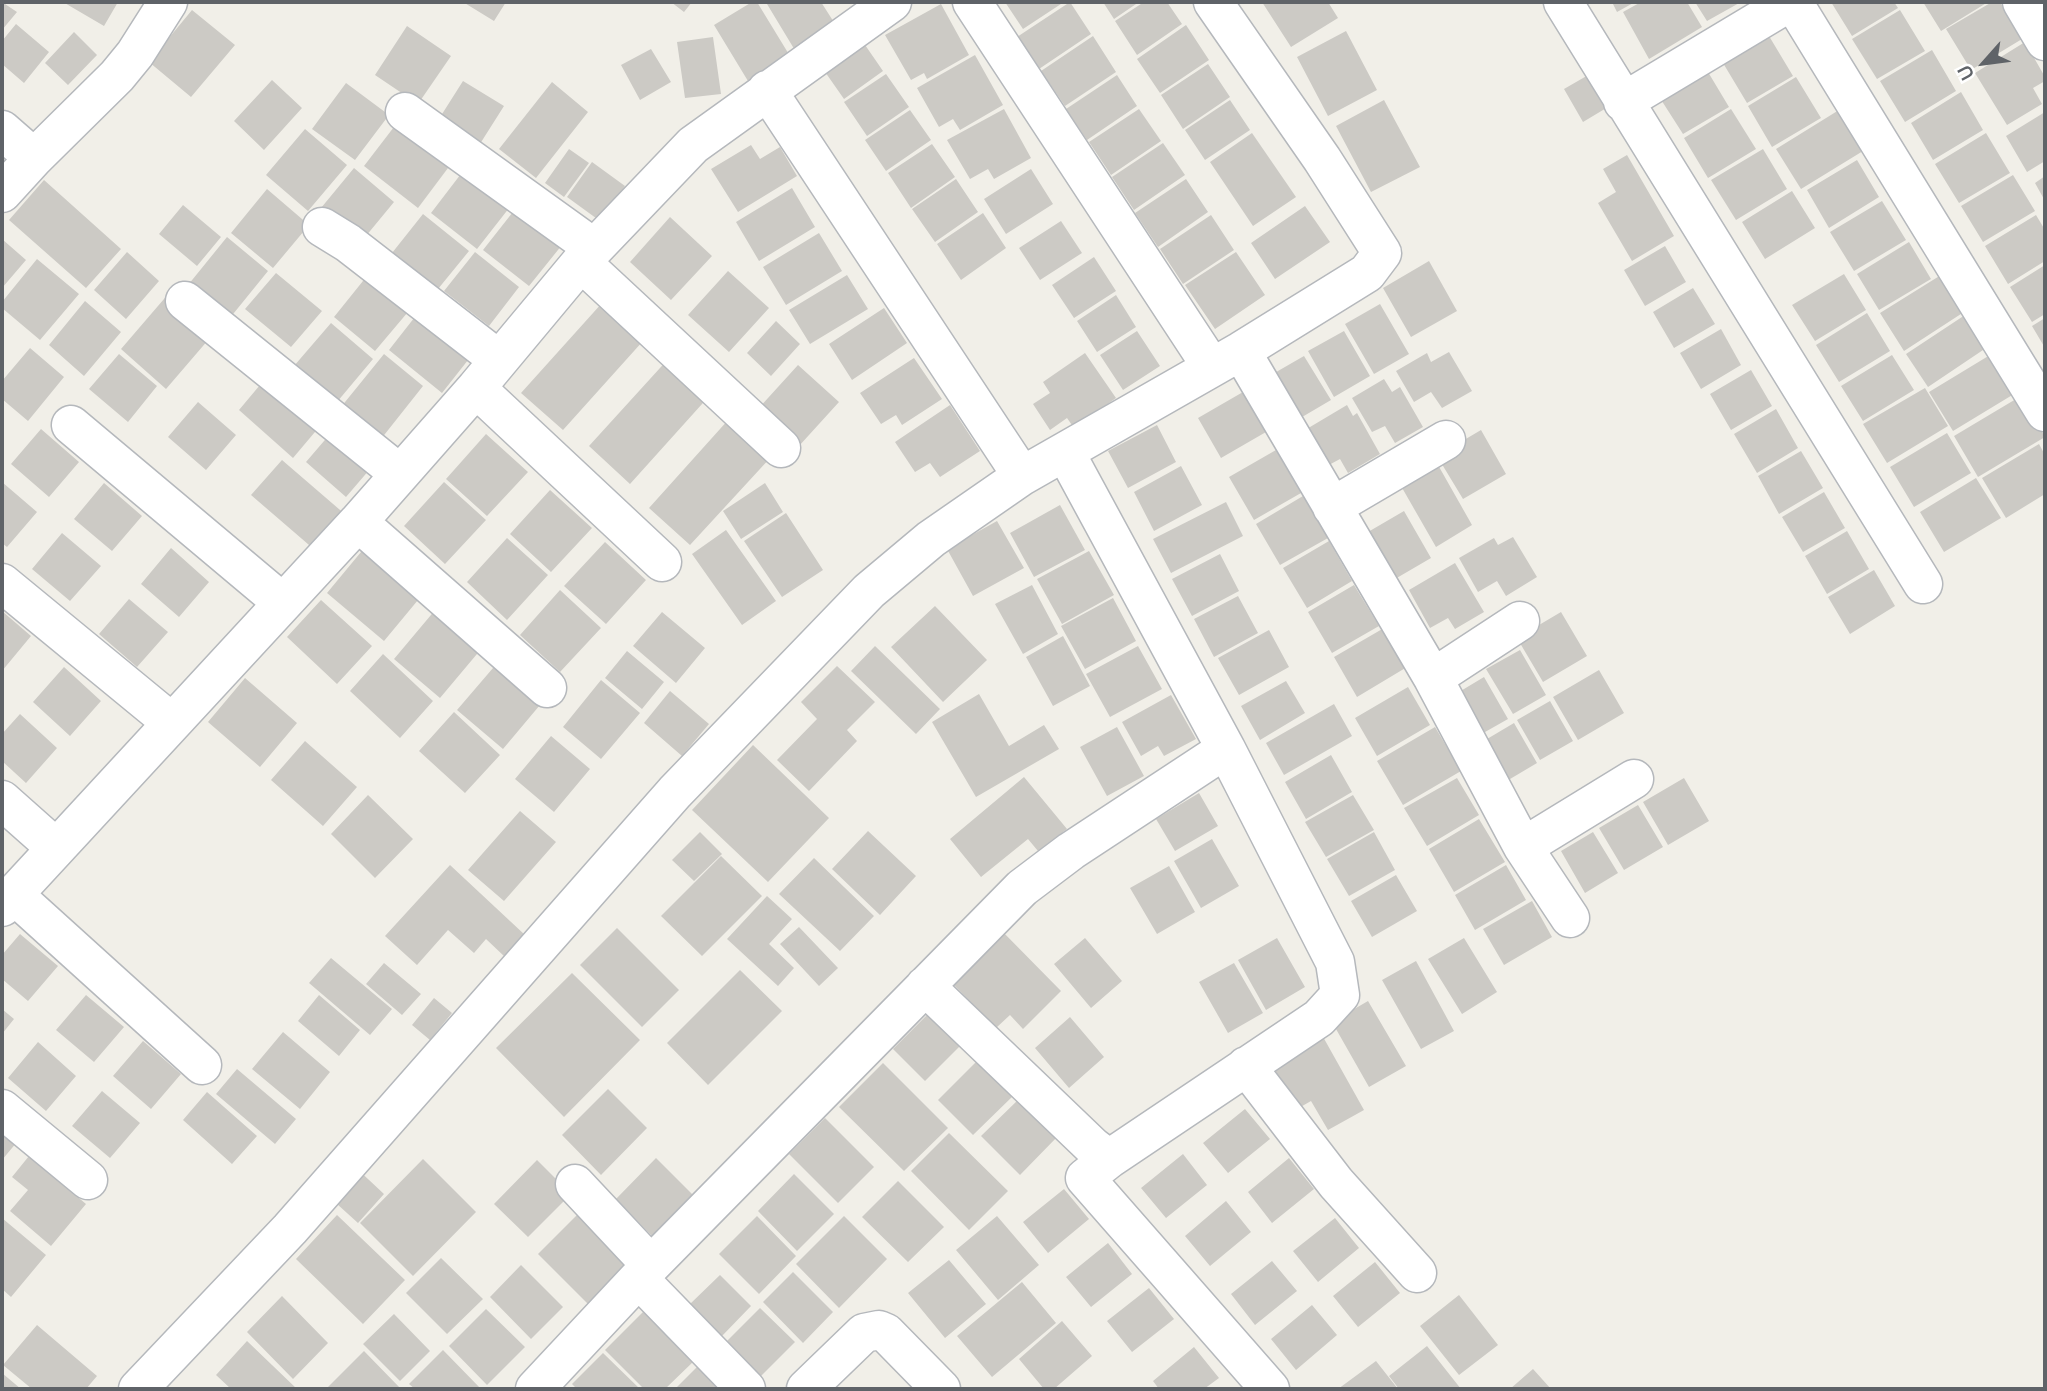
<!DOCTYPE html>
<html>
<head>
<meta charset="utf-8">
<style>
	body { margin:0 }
	#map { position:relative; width:2047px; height:1391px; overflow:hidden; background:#f1efe8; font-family:Mulish,sans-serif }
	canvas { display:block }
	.frame { position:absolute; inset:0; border:4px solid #5f6368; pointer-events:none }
	.north { position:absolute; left:1949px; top:28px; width:70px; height:70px; -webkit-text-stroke:5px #fff; paint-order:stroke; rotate:242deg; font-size:19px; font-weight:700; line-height:28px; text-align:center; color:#5f6368 }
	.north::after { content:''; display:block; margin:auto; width:24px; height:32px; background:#5f6368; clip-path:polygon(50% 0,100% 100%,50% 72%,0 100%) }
</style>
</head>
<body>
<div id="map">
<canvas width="2047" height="1391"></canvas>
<div class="frame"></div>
<div class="north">U</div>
</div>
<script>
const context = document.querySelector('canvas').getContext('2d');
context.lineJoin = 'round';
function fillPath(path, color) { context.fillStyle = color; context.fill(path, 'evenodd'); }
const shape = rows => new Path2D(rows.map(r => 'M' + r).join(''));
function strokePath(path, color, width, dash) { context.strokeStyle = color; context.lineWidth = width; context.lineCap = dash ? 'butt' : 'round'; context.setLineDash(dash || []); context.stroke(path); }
const building = shape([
	[2,2,17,12,2,30],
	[63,2,118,2,104,26],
	[463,2,506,2,494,21],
	[671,2,692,2,684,12],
	[752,2,757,2,793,61,751,86,714,25],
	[770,2,821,2,837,27,796,52,767,4],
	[1005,2,1064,2,1023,29],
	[1070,2,1091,34,1039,69,1017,37],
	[1103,2,1139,2,1114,19],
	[1144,2,1167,2,1182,24,1137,55,1115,21],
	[1262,2,1328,2,1338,18,1291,47],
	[1612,2,1635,2,1617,12],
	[1641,2,1687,2,1702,27,1649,59,1623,12],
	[1695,2,1741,2,1707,21],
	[1831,2,1894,2,1898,8,1852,36],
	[1923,2,1988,2,1941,31],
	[1992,2,2000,2,2022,39,1971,70,1946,29],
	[941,4,969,55,927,79,924,73,911,80,885,35],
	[192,10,235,45,191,97,149,62],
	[1900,10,1925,51,1877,79,1852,39],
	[16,24,49,52,24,83,2,64,2,41],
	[1186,25,1209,60,1160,93,1137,59],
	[407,26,451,56,418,104,375,75],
	[1346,31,1377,90,1328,116,1297,57],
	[74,32,97,55,68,85,45,63],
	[1093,36,1116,72,1065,106,1041,71],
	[1769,36,1793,76,1747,103,1723,63],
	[713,37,721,94,685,98,677,42],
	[863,42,883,71,844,99,823,69],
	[2025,42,2045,77,2045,81,2033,88,2042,104,2007,125,1975,73],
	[651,49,671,82,640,100,621,65],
	[1932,50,1956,91,1905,122,1880,81],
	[975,55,1003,105,960,130,953,119,939,127,917,88],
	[1208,64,1230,97,1183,129,1161,95],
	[1705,67,1729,107,1683,134,1658,95],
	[886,74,909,107,867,136,844,102],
	[1590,74,1608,107,1583,122,1564,89],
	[1117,75,1137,106,1087,140,1066,109],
	[1796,77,1821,118,1772,147,1748,106],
	[272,80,302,108,264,150,234,121],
	[463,81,504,106,478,147,437,122],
	[552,82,588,112,536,178,499,149],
	[346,83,389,115,355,160,312,129],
	[1961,92,1983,130,1933,160,1911,123],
	[1230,100,1250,130,1205,160,1185,130],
	[1384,100,1420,167,1371,192,1336,126],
	[1004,109,1031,158,994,179,988,169,970,179,947,140],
	[1139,109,1161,141,1111,175,1089,142],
	[1731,109,1756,149,1708,178,1684,138],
	[910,110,931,140,886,171,865,140],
	[1839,110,1863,151,1801,189,1776,149],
	[2045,112,2045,161,2027,172,2006,136],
	[397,123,451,164,418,208,364,166],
	[305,129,347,165,308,211,266,175],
	[1252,133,1296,197,1253,226,1210,162],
	[1986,133,2010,173,1959,203,1935,164],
	[1163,143,1185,175,1134,210,1112,177],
	[932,144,955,177,911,208,888,173],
	[751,145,760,159,780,147,797,176,738,212,711,169],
	[569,149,589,163,564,197,545,183],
	[1763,149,1787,189,1736,220,1711,180],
	[1627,155,1674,236,1632,261,1598,203,1616,192,1603,169],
	[1857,160,1879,197,1829,228,1807,190],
	[592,162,625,186,600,221,567,197],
	[467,166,513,203,477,249,431,213],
	[354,168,394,202,361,242,321,208],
	[1031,169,1053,204,1006,234,984,199],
	[2013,175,2035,211,1983,242,1961,206],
	[2045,176,2045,201,2035,183],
	[956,179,978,212,935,242,912,209],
	[1186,179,1208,212,1158,247,1135,213],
	[44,180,121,249,86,288,9,220],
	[792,188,815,227,759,261,736,222],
	[267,189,309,225,273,268,231,233],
	[1792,191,1815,228,1765,259,1742,222],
	[1882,201,1906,240,1854,271,1830,232],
	[520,203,566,240,529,286,483,250],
	[183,205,221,237,197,266,159,234],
	[1305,206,1330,242,1275,279,1251,243],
	[983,213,1006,248,961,280,937,244],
	[423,214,469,251,438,289,392,253],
	[1211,215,1234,250,1183,284,1160,249],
	[2036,215,2045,230,2045,261,2008,284,1985,246],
	[670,217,712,256,671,300,630,262],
	[1061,221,1082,253,1040,280,1019,248],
	[819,233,842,271,786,305,763,267],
	[227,237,268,271,225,324,184,290],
	[2,239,26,260,2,288],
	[1909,242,1931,279,1879,310,1857,274],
	[1665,246,1686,282,1645,306,1624,270],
	[127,252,159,281,126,319,94,290],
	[475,252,519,287,489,326,444,291],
	[1236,252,1265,295,1215,329,1185,285],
	[1094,257,1116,291,1074,318,1052,285],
	[37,259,79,294,40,340,2,308,2,302],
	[1429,261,1457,311,1411,337,1383,288],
	[2045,265,2045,314,2032,322,2010,287],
	[371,271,413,306,375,351,334,317],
	[728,271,769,308,729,352,688,315],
	[276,273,322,311,291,347,245,309],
	[1844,274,1866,310,1815,341,1792,305],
	[847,275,868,309,810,344,789,310],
	[1941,275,1964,312,1904,351,1880,313],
	[1693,288,1715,324,1674,348,1653,312],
	[170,292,215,332,166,389,121,349],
	[1116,295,1136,327,1097,352,1077,321],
	[85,301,121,332,84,376,49,345],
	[602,303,643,341,563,430,521,393],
	[1380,304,1409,354,1374,374,1345,324],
	[884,308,907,343,852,380,829,344],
	[418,313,472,355,442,393,389,350],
	[1867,313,1890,351,1839,382,1816,345],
	[1965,315,1986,348,1928,387,1906,354],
	[2045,318,2045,348,2032,326],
	[776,321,800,344,771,376,747,353],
	[331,323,373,359,337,402,294,366],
	[1721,329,1741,365,1701,389,1680,353],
	[1137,331,1160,366,1123,390,1100,355],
	[1344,331,1370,376,1334,397,1308,351],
	[30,348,64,377,28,421,2,399,2,381],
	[1449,352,1472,391,1442,408,1431,392,1414,402,1396,371,1427,353,1431,362],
	[1085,353,1116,398,1074,428,1067,418,1050,430,1033,404,1050,393,1043,382],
	[119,354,157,386,128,422,89,389],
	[384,354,423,386,381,439,341,407],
	[1892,355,1914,390,1863,421,1841,386],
	[1990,355,2014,394,1953,431,1929,392],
	[1304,356,1331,400,1297,420,1271,375],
	[670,357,711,394,630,484,589,446],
	[914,358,942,399,902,425,896,415,881,424,860,393],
	[798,365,839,402,799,446,758,409],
	[1751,370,1772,406,1731,430,1710,394],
	[265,379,320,426,293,458,239,410],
	[1384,379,1392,392,1400,387,1423,427,1395,443,1385,426,1372,432,1352,398],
	[1925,388,1948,426,1887,463,1863,424],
	[1243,392,1266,432,1221,458,1198,418],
	[2021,396,2045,437,1978,477,1954,436],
	[198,402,236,435,206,470,168,437],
	[950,405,980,451,940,477,930,463,915,472,895,442],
	[1347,405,1353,416,1357,413,1380,454,1348,473,1340,459,1327,466,1305,430],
	[1776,409,1798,448,1757,473,1734,434],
	[729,419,771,457,690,545,649,508],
	[1157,425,1176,462,1128,488,1108,451],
	[41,429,79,462,49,497,11,464],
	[1481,430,1506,474,1463,499,1437,456],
	[1947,433,1971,473,1914,507,1890,467],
	[330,434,370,469,346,497,306,462],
	[486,434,528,472,487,516,446,479],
	[2039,444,2045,455,2045,494,2006,518,1982,478],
	[1276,450,1301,493,1254,520,1229,477],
	[1801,451,1823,488,1779,514,1758,476],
	[282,460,347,516,316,551,251,495],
	[1438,465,1472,525,1436,547,1401,486],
	[1181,466,1202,505,1154,531,1134,492],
	[1976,478,2001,518,1944,552,1920,512],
	[2,482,37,512,7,547,2,543],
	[444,482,486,520,445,564,404,526],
	[104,483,142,516,112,551,74,519],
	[765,483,783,512,741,539,723,511],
	[550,490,592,528,551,572,510,534],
	[1824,492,1845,528,1803,552,1782,517],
	[1303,496,1328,538,1280,565,1256,524],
	[1226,502,1243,536,1171,573,1153,539],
	[1060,505,1085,550,1034,577,1010,533],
	[1404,511,1431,558,1395,579,1368,532],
	[786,513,823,570,782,597,744,541],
	[997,521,1024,568,973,596,947,549],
	[726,530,776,601,742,625,692,554],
	[1847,531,1869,569,1827,594,1805,556],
	[62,533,101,566,70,601,32,569],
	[1513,537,1537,577,1506,596,1497,581,1478,592,1459,558,1494,538,1498,545],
	[507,538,548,575,507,620,467,582],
	[1329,541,1352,581,1307,608,1283,568],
	[605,542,646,580,606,624,564,586],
	[366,546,423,594,384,641,327,593],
	[171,548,209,582,179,617,141,584],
	[1089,551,1114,595,1062,624,1037,579],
	[1220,554,1239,591,1192,616,1172,579],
	[1455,563,1484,612,1455,629,1448,618,1430,628,1409,590],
	[1874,570,1895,606,1850,634,1828,597],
	[1032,585,1058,634,1023,654,995,604],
	[1354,585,1379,626,1332,653,1308,612],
	[560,590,601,628,560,672,520,635],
	[1238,596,1258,633,1214,657,1194,619],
	[1113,598,1136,641,1085,669,1061,626],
	[129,599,168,632,137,667,99,634],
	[321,600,372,646,337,684,287,637],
	[935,606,987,660,943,702,891,647],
	[436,609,482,648,440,698,394,659],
	[2,611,31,636,2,671],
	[662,612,705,648,676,683,633,646],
	[1561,612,1587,656,1543,682,1517,638],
	[1384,628,1407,667,1357,697,1334,657],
	[1269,630,1289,667,1239,695,1218,658],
	[1063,636,1090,686,1053,706,1026,657],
	[875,646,940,709,916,734,851,671],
	[1138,646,1162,689,1110,717,1086,674],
	[1520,650,1546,695,1513,714,1486,669],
	[627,651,664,682,642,709,605,678],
	[383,654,433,701,400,738,350,691],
	[499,661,545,699,503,749,457,710],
	[837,666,875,702,847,730,857,741,809,791,777,760,817,719,801,702],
	[64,667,101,701,70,736,33,702],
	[1599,670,1624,713,1578,740,1553,697],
	[1484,677,1508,719,1478,736,1454,695],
	[245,678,297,723,260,767,208,722],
	[601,680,640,713,601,759,563,727],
	[1286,681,1305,713,1260,740,1241,706],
	[1408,687,1430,725,1377,756,1355,718],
	[670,691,709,724,682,756,644,723],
	[979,694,1009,746,1044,725,1059,749,976,797,932,722],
	[1171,695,1196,739,1164,756,1158,746,1141,756,1122,722],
	[1550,701,1573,741,1540,760,1517,720],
	[1334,704,1352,736,1284,775,1266,743],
	[454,712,500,755,465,793,419,751],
	[20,714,57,748,26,783,2,761,2,734],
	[1514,723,1537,763,1505,782,1482,742],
	[1117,727,1144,776,1107,796,1080,747],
	[1435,727,1461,771,1403,805,1377,761],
	[551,736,590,769,554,812,515,779],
	[305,741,357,787,323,826,271,780],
	[753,745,829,818,768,882,692,810],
	[1331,755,1352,792,1306,819,1285,782],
	[1024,777,1067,829,1038,851,1028,839,981,877,950,839],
	[1457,778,1479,815,1427,846,1404,808],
	[1684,778,1709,821,1668,845,1643,802],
	[1199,793,1218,826,1175,851,1156,819],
	[368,795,413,839,375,878,331,834],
	[1353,795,1374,830,1326,857,1305,822],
	[1638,805,1663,847,1624,870,1599,828],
	[520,811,556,842,504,901,468,870],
	[1479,819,1505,862,1454,892,1429,849],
	[868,831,916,876,880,915,832,869],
	[700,832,722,854,694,881,672,860],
	[1374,832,1395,870,1349,896,1327,859],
	[1593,832,1618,873,1585,893,1561,851],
	[1212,839,1239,886,1201,908,1174,861],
	[721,856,762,896,702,956,661,916],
	[814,858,874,916,840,951,779,894],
	[450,865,525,935,505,957,486,939,474,953,448,930,417,965,385,936],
	[1506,865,1526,900,1475,930,1455,895],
	[1169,866,1195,912,1157,934,1130,888],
	[1396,875,1417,911,1372,937,1351,901],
	[767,896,792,919,769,944,794,968,778,986,727,939],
	[1532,901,1552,937,1504,965,1483,929],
	[799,927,838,968,819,986,780,944],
	[617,928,679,990,642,1027,580,965],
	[1000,929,1061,991,1023,1029,1010,1015,996,1028,949,980],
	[20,934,58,966,28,1001,2,979,2,955],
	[1085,938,1122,981,1091,1008,1054,964],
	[1277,938,1305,987,1266,1010,1238,960],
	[1464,938,1497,992,1462,1014,1428,959],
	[331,958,392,1009,370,1035,309,983],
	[1416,961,1454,1031,1421,1049,1382,980],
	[384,963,421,994,402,1015,366,984],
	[1234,963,1263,1013,1228,1033,1199,982],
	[740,970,782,1011,708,1085,667,1043],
	[572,973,640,1040,564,1117,496,1048],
	[86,995,124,1027,94,1062,56,1030],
	[319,995,360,1030,339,1056,298,1021],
	[434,998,452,1013,430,1040,412,1025],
	[1368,1001,1406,1066,1369,1087,1332,1022],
	[2,1009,14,1019,2,1034],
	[928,1014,960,1046,925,1081,893,1049],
	[1070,1017,1104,1057,1069,1088,1035,1048],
	[283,1032,330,1072,300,1109,252,1069],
	[1322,1035,1364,1110,1328,1130,1311,1101,1297,1109,1271,1063],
	[143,1041,181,1074,151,1109,113,1076],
	[38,1042,76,1076,46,1111,8,1078],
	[979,1059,1014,1095,973,1135,938,1100],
	[883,1063,948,1128,904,1171,839,1107],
	[237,1069,296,1119,275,1144,216,1094],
	[608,1089,647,1128,601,1175,562,1135],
	[102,1091,140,1123,110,1158,72,1126],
	[207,1092,257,1136,232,1164,183,1120],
	[1020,1098,1058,1136,1020,1175,981,1136],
	[1245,1109,1270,1139,1228,1173,1203,1143],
	[825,1118,874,1167,838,1203,789,1154],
	[2,1130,17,1142,2,1160],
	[949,1133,1008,1191,969,1230,911,1171],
	[1183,1154,1207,1185,1166,1218,1141,1188],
	[29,1156,86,1204,51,1246,10,1211,28,1190,12,1177],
	[656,1158,696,1198,655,1239,616,1199],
	[1289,1158,1314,1189,1272,1223,1248,1192],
	[423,1159,476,1212,413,1276,360,1223],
	[537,1160,571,1194,528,1237,494,1204],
	[353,1165,384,1194,358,1223,326,1194],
	[794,1174,834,1214,797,1251,758,1211],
	[898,1181,944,1227,908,1262,862,1217],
	[1064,1189,1089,1219,1048,1253,1023,1222],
	[1226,1201,1251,1232,1210,1266,1185,1236],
	[579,1213,628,1263,588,1304,538,1254],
	[337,1215,405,1280,363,1324,296,1259],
	[757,1216,796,1256,759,1294,719,1254],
	[844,1216,887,1259,839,1308,796,1264],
	[997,1216,1039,1265,998,1300,956,1250],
	[2,1218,46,1255,11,1297,2,1289],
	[1335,1218,1359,1248,1318,1282,1293,1251],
	[1108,1243,1132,1274,1091,1307,1066,1277],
	[441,1258,483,1299,447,1334,406,1293],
	[949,1260,986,1304,945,1338,908,1293],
	[1272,1261,1297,1291,1255,1325,1231,1294],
	[1375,1262,1400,1293,1358,1327,1333,1296],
	[521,1265,563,1307,531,1339,490,1297],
	[793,1272,833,1312,803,1343,763,1302],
	[720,1275,751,1306,722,1336,690,1304],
	[1022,1282,1056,1323,992,1377,957,1336],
	[1149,1288,1174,1319,1132,1352,1107,1321],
	[1459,1295,1498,1345,1459,1375,1420,1326],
	[282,1296,328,1343,293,1379,247,1332],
	[1312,1305,1337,1335,1296,1370,1271,1339],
	[760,1308,795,1342,759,1378,724,1344],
	[486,1309,525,1347,487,1385,449,1346],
	[644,1311,694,1361,665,1389,644,1389,605,1350],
	[394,1314,430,1351,400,1381,363,1344],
	[1062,1321,1092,1356,1054,1389,1044,1389,1019,1359],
	[37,1325,97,1376,86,1389,32,1389,3,1365],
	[247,1341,297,1389,231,1389,216,1375],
	[1427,1346,1461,1389,1399,1389,1389,1376],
	[1194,1347,1219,1378,1204,1389,1159,1389,1153,1381],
	[443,1350,481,1389,415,1389,409,1384],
	[364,1351,401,1389,326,1389],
	[603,1353,640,1389,577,1389,572,1384],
	[1376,1361,1398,1389,1338,1389],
	[700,1364,724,1389,675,1389],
	[1533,1369,1551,1389,1510,1389],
	[2,1373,21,1389,2,1389]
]);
const street = shape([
	[972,2,1211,366],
	[1563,2,1923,584],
	[1793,2,2045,412],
	[2022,2,2045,41],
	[767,90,1022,476],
	[1623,102,1790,2],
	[405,112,594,248],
	[2,130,34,158],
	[2,193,34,158,117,76,135,54,168,2],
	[322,227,348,243,499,360],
	[581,262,781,448],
	[185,301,400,474],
	[1241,351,1433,678,1523,847,1570,918],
	[476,388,662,562],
	[71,425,283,603],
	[1332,507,1446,440],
	[358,522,547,688],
	[2,583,171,722],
	[1433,678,1520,621],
	[2,800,56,848],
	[1523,847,1634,779],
	[13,894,202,1065],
	[2,907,358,522,476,388,581,262,693,145,892,2],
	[925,986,1092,1146,1109,1159,1319,1018,1340,995,1335,962,1226,749,1065,452],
	[1246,1066,1336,1183,1417,1273],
	[2,1109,88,1180],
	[1109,1159,1085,1178,1270,1389],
	[575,1184,651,1265],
	[639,1279,746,1389],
	[138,1389,290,1229,675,792,869,591,931,539,1022,476,1241,351,1367,273,1382,253,1322,159,1213,2],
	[535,1389,651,1265,1022,888,1071,851,1226,749],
	[806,1389,864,1333,879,1330,886,1333,941,1389]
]);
fillPath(building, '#cccac5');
strokePath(street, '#b5b8bc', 41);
strokePath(street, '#fff', 38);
</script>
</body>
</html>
